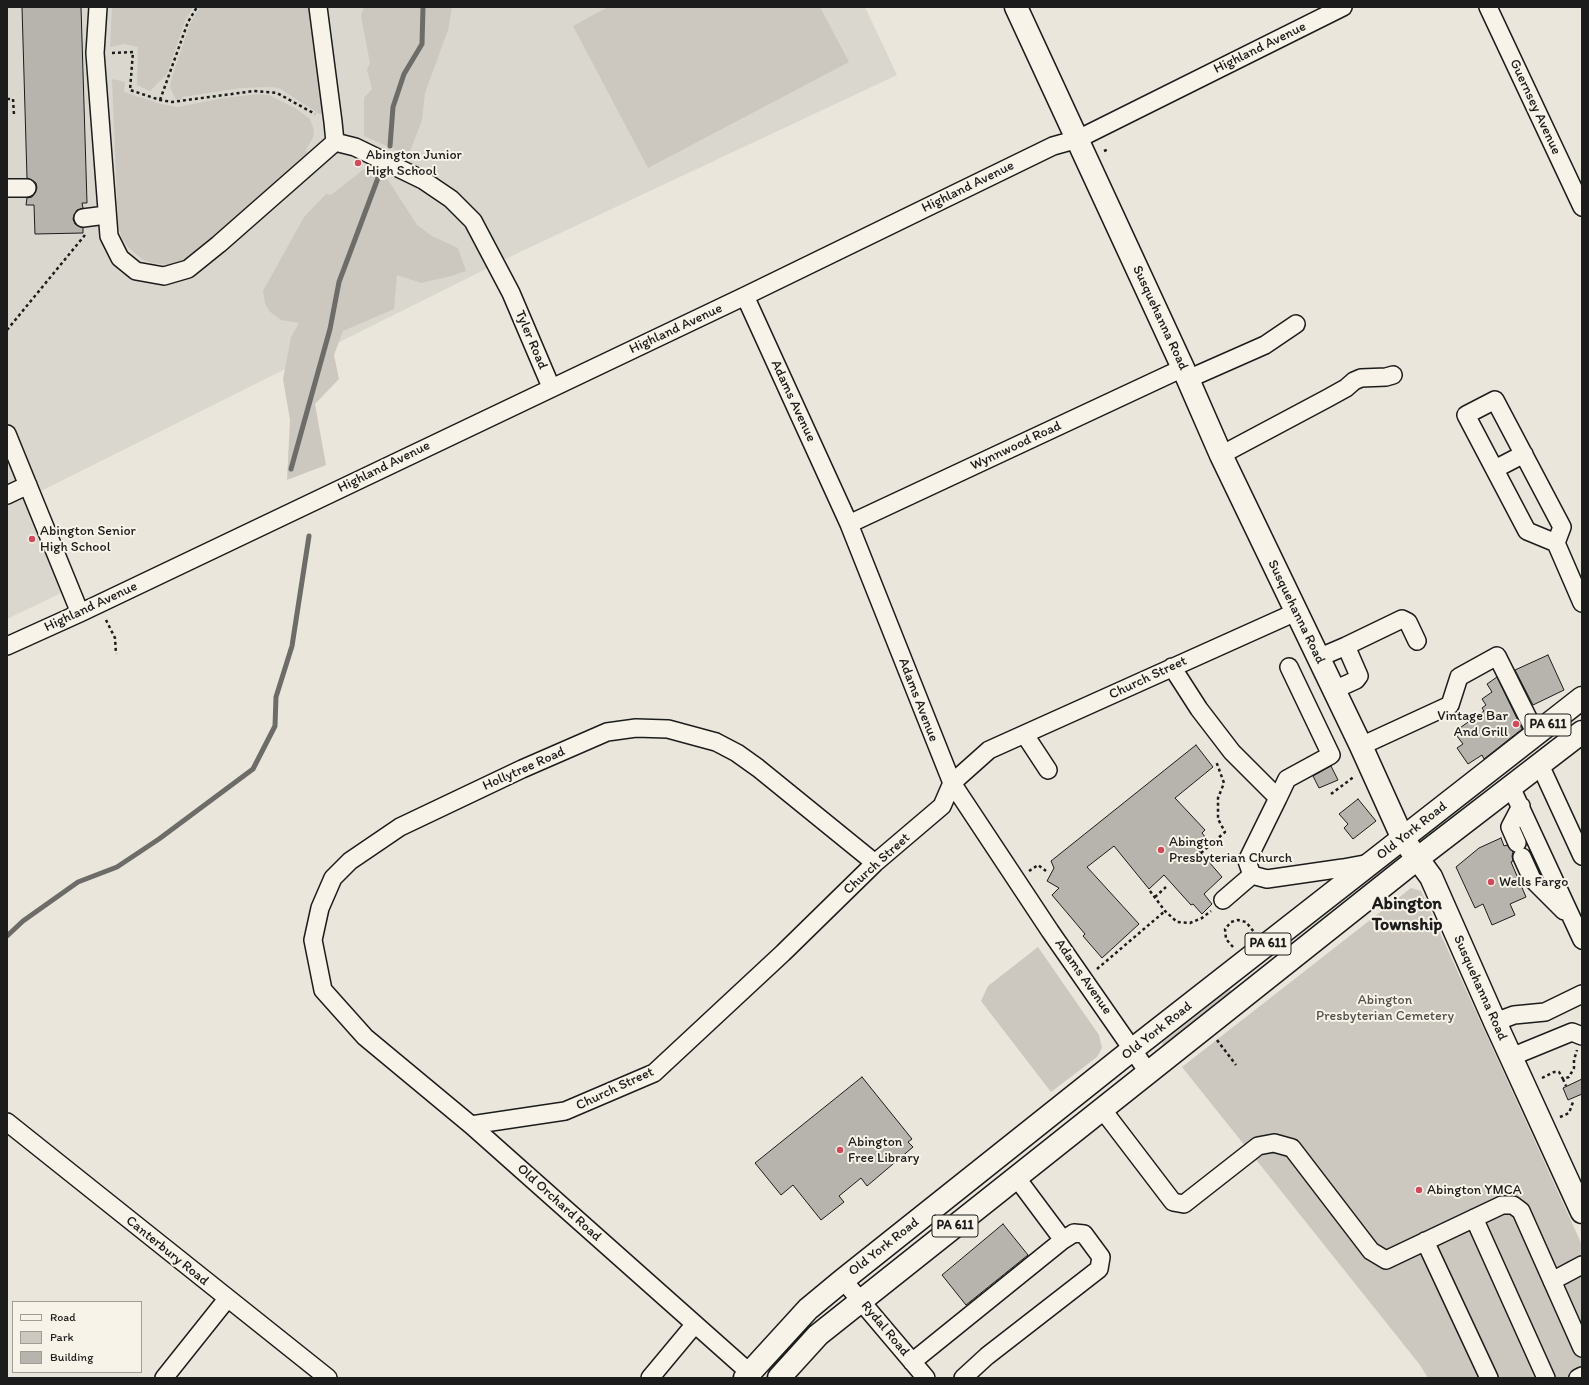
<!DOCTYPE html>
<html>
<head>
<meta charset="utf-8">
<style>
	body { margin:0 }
	#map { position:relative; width:1589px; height:1385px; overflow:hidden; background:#eae6dc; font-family:Itim,sans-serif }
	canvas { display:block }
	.frame { position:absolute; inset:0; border:8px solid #1c1c1c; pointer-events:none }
	.legend { position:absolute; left:12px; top:1301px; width:130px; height:72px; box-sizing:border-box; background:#f7f3e8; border:1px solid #9f9d96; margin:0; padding:5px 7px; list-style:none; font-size:12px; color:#1c1c1c }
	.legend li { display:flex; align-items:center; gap:8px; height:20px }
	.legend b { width:20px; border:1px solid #9f9d96 }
</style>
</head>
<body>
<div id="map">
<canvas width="1589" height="1385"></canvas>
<div class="frame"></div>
<ul class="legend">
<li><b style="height:5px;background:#f7f3e8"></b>Road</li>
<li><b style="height:11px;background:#ccc8c0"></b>Park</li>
<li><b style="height:11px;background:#b6b4ac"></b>Building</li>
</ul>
</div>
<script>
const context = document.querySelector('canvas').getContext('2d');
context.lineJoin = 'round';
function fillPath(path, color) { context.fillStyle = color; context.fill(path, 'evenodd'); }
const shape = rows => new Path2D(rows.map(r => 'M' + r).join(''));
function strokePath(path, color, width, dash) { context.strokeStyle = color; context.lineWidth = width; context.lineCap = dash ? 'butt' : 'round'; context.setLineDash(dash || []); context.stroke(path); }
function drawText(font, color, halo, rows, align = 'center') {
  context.font = font + ' Itim,sans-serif'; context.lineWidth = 4; context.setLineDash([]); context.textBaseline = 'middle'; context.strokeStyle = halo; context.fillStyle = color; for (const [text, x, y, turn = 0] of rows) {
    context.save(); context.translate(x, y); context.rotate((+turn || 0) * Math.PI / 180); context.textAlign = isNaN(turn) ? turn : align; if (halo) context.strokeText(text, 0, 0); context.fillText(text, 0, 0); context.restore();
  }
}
const built = shape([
	[7,7,865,7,897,75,520,252,37,493,78,585,7,619]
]);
const green = shape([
	[112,7,193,7,185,21,167,74,150,91,137,85,138,47,125,44,110,47],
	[200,7,310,7,324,114,319,114,279,88,271,87,241,88,182,97,182,99,176,100,170,87,172,77,190,24],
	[364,7,452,7,448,30,425,93,422,120,409,154,403,153,364,136,364,98,372,89,367,69,370,63,361,16],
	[608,7,820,7,849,62,648,168,573,26],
	[112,79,125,82,124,92,161,104,178,107,223,98,259,94,269,95,295,108,310,119,314,130,313,137,306,150,307,153,194,254,178,262,166,265,153,263,143,260,128,247,122,238,118,226],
	[364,169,388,180,417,225,432,236,458,248,466,271,451,276,421,283,397,275,394,309,343,331,334,355,339,379,315,404,326,465,287,480,290,420,283,379,291,337,299,323,281,320,269,311,265,303,263,291,304,217,326,194,331,195],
	[1411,888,1421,891,1582,1245,1582,1378,1428,1378,1420,1365,1182,1067],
	[1038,947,1099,1035,1102,1048,1097,1057,1051,1092,981,1001,988,986],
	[1230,989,1232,992,1222,1003,1164,1046,1162,1043]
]);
const stream = shape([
	[390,146,393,107,404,74,422,44,423,7],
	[291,469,330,329,339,282,378,178],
	[7,936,23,921,78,882,117,867,159,839,253,769,275,726,276,697,292,646,309,536]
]);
const building = shape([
	[22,7,81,7,87,203,82,203,83,208,77,210,74,215,73,219,75,224,83,228,83,233,35,234,34,205,26,205,27,198,32,197,35,193,37,188,36,183,32,180,27,178,22,7],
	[1548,655,1564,690,1533,705,1515,670,1548,655],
	[1497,677,1522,729,1484,759,1482,755,1468,764,1457,748,1463,744,1454,732,1484,711,1482,708,1486,705,1482,699,1492,692,1487,684,1497,677],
	[1196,745,1213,767,1175,798,1205,830,1202,833,1206,838,1196,847,1222,877,1204,894,1212,904,1202,914,1193,904,1191,905,1164,875,1149,889,1114,846,1087,867,1139,924,1102,958,1083,936,1085,934,1052,895,1059,888,1047,881,1054,868,1051,861,1196,745],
	[1331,766,1338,780,1319,788,1313,776,1331,766],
	[1358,799,1376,821,1353,839,1344,828,1348,824,1339,814,1358,799],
	[1501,838,1504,846,1507,845,1513,852,1512,856,1513,861,1511,862,1526,897,1510,904,1515,915,1492,925,1483,904,1475,908,1456,867,1479,848,1501,838],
	[862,1077,912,1139,908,1142,913,1147,867,1186,861,1178,839,1196,844,1202,821,1220,793,1185,781,1195,755,1163,862,1077],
	[1582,1079,1582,1094,1568,1100,1563,1088,1582,1079],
	[1003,1224,1028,1255,966,1305,942,1275,1003,1224]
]);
const path = shape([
	[112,53,133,52,130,90,160,100,172,102,254,91,277,93,315,114],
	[7,99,13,99,14,115],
	[160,100,188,22,197,7],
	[1104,151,1109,149],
	[7,330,85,235],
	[106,620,115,638,116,654],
	[1331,794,1355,776],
	[1201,853,1225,832,1218,819,1218,798,1224,783,1216,761],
	[1029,871,1038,865,1046,871],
	[1150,891,1165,911,1177,922,1190,923,1202,918,1211,911],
	[1155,897,1166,887],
	[1233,947,1226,939,1225,929,1231,922,1238,920,1246,922,1254,932],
	[1097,969,1165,911],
	[1217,1040,1236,1065],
	[1542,1078,1554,1072,1559,1072,1563,1079,1569,1077,1574,1068,1574,1060,1577,1050],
	[1563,1079,1566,1086],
	[1560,1117,1569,1113,1573,1102]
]);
const minor = shape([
	[98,7,95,53,109,236,120,258,136,271,164,276,188,269,219,244,335,142,333,122,318,7],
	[1488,7,1582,207],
	[335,142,355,147,423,180,451,199,473,221,511,293,551,387],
	[7,188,27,188],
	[83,218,106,215],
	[745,296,849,524,952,783,1050,931,1148,1072],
	[1188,379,1265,345,1296,324],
	[7,434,80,613],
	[1221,455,1328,398,1346,388,1354,381,1361,378,1386,377,1393,375],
	[1495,469,1524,454],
	[7,495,28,485],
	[849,524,1183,368],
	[1556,543,1562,527,1495,400,1466,415,1527,531,1556,543,1582,603],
	[7,646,80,613,745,296,1053,146,1078,139,1343,7],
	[1318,658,1346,646,1402,619,1408,622,1417,641],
	[1172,667,1199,709,1232,752,1278,798,1247,861,1252,875,1267,879,1343,868,1370,863],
	[1334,690,1356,680,1359,676,1346,646],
	[1025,735,1048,770],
	[1361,746,1450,705,1459,677,1497,656,1536,734],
	[1540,765,1582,856],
	[1511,787,1582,940],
	[1278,798,1287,779,1331,755,1289,667],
	[1517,843,1510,827,1521,806],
	[1522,857,1532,879,1564,911],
	[1223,900,1252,875],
	[1495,1022,1514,1015,1545,1012,1582,994],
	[1511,1057,1572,1032,1582,1036],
	[1102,1109,1173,1202,1184,1204,1258,1146,1274,1143,1292,1148,1371,1251,1386,1260,1502,1205,1513,1205,1521,1211,1582,1348],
	[7,1122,328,1378],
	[471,1125,565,1111,654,1073,783,953,875,863,942,806,952,783,989,750,1296,612],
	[1016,1177,1063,1240],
	[1474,1218,1546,1378],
	[1425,1241,1489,1378],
	[843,1280,926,1378],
	[1552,1281,1582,1265],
	[912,1362,1063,1240,1074,1233,1084,1234,1101,1257,1099,1269,987,1356,963,1378],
	[750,1373,471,1125,365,1037,323,990,313,940,320,908,333,878,350,861,400,827,522,769,607,732,636,728,668,729,716,742,737,753,758,768,875,863],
	[164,1378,227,1299],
	[650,1378,695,1324],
	[1578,1378,1582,1376]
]);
const major = shape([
	[1016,7,1183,368,1221,455,1361,746,1403,839,1431,877,1495,1022,1582,1212]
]);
const highway = shape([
	[745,1378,808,1309,843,1280,1133,1049,1582,698],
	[779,1378,818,1335,1417,859,1582,732]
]);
const markers = [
	[358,163,4,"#d1495b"],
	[32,539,4,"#d1495b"],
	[1516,724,4,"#d1495b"],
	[1161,850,4,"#d1495b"],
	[1491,882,4,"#d1495b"],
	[840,1150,4,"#d1495b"],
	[1419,1190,4,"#d1495b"]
];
const shields = [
	[1548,725,46],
	[1268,944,46],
	[955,1226,46]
];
const shieldNames = [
	["PA 611",1548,725],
	["PA 611",1268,944],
	["PA 611",955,1226]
];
const streetNames = [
	["Highland Avenue",1260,48,-26],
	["Guernsey Avenue",1535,107,65],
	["Highland Avenue",968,187,-26],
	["Susquehanna Road",1160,318,65],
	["Highland Avenue",676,329,-25],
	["Tyler Road",531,340,67],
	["Adams Avenue",793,401,65],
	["Wynnwood Road",1016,446,-25],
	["Highland Avenue",384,467,-26],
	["Highland Avenue",91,607,-25],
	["Susquehanna Road",1296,612,64],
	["Church Street",1148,678,-25],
	["Adams Avenue",918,700,69],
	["Hollytree Road",524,769,-24],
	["Old York Road",1412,831,-38],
	["Church Street",877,864,-42],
	["Adams Avenue",1083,977,55],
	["Susquehanna Road",1480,988,66],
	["Old York Road",1157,1031,-38],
	["Church Street",615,1089,-25],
	["Old Orchard Road",559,1203,42],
	["Old York Road",884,1247,-38],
	["Canterbury Road",167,1251,39],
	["Rydal Road",885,1329,50]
];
const poiNames = [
	["Abington Junior",366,155],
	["High School",366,171],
	["Abington Senior",40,531],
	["High School",40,547],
	["Vintage Bar",1508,716,"right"],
	["And Grill",1508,732,"right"],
	["Abington",1169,842],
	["Presbyterian Church",1169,858],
	["Wells Fargo",1499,882],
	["Abington",848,1142],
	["Free Library",848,1158],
	["Abington YMCA",1427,1190]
];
const parkNames = [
	["Abington",1385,1000],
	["Presbyterian Cemetery",1385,1016]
];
const districtNames = [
	["Abington",1407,904],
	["Township",1407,925]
];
fillPath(built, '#dad7ce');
fillPath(green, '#ccc8c0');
strokePath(stream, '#6d6c68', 5);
fillPath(building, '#b6b4ac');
strokePath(building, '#1c1c1c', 1);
strokePath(minor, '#1c1c1c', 20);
strokePath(major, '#1c1c1c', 25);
strokePath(highway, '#1c1c1c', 25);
strokePath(path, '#1c1c1c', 2.5, [3, 3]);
strokePath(minor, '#f7f3e8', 17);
strokePath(major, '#f7f3e8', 22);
strokePath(highway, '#f7f3e8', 22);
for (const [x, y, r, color] of markers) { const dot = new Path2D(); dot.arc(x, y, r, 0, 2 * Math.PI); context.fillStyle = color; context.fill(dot); strokePath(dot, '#f7f3e8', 1.5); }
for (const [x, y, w] of shields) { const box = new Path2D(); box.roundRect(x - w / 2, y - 11, w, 22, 3); context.fillStyle = '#f7f3e8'; context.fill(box); strokePath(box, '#1c1c1c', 1); }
drawText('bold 13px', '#1c1c1c', null, shieldNames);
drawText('14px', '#1c1c1c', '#f7f3e8', streetNames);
drawText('14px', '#1c1c1c', '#f7f3e8', poiNames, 'left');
drawText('14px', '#51504d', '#f7f3e8', parkNames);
drawText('bold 18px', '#1c1c1c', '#f7f3e8', districtNames);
</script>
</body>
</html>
